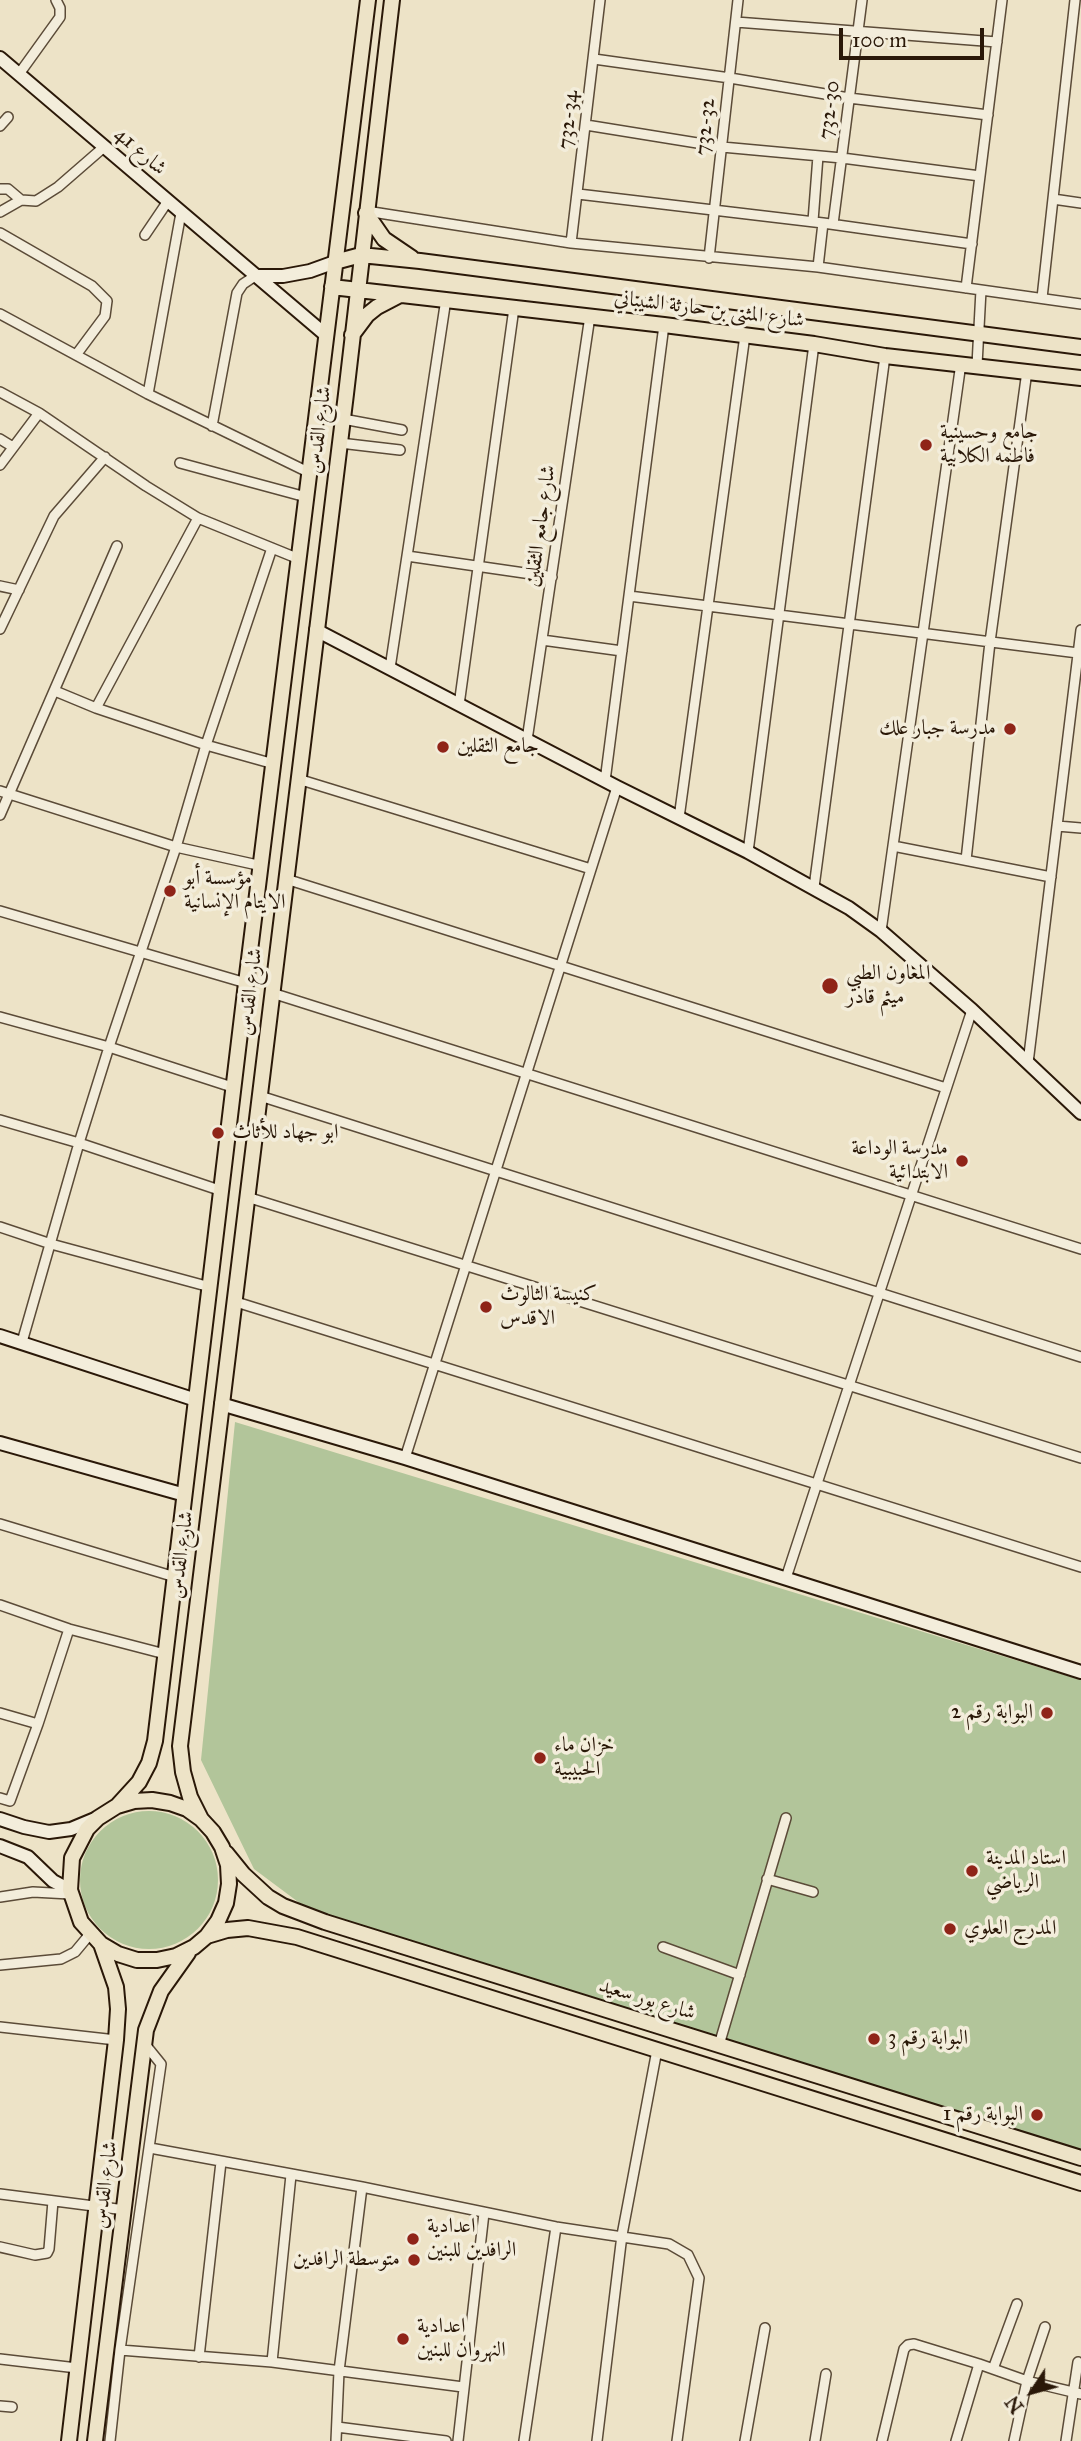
<!DOCTYPE html>
<html>
<head>
<meta charset="utf-8">
<style>
	body { margin:0 }
	#map { position:relative; width:1081px; height:2441px; overflow:hidden; background:#ede3c7; font-family:"IM FELL Great Primer",serif }
	canvas { display:block }
	.north { position:absolute; left:997px; top:2357px; width:70px; height:70px; -webkit-text-stroke:5px #f3eddb; paint-order:stroke; rotate:234deg; font-size:19px; font-weight:700; line-height:28px; text-align:center; color:#2a1808 }
	.north::after { content:''; display:block; margin:auto; width:24px; height:32px; background:#2a1808; clip-path:polygon(50% 0,100% 100%,50% 72%,0 100%) }
	.scale { position:absolute; left:839px; top:28px; width:145px; height:32px; box-sizing:border-box; border:4px solid #2a1808; border-top:0; padding-left:9px; font-size:21px; line-height:24px; white-space:nowrap; color:#2a1808; -webkit-text-stroke:5px #f3eddb; paint-order:stroke }
</style>
</head>
<body>
<div id="map">
<canvas width="1081" height="2441"></canvas>
<div class="north">N</div>
<div class="scale">100 m</div>
</div>
<script>
const context = document.querySelector('canvas').getContext('2d');
context.lineJoin = 'round';
function fillPath(path, color) { context.fillStyle = color; context.fill(path, 'evenodd'); }
const shape = rows => new Path2D(rows.map(r => 'M' + r).join(''));
function strokePath(path, color, width, dash) { context.strokeStyle = color; context.lineWidth = width; context.lineCap = dash ? 'butt' : 'round'; context.setLineDash(dash || []); context.stroke(path); }
function drawText(font, color, halo, rows, align = 'center') {
  context.font = font + ' "IM FELL Great Primer",Amiri,serif'; context.lineWidth = 7; context.setLineDash([]); context.textBaseline = 'middle'; context.strokeStyle = halo; context.fillStyle = color; for (const [text, x, y, turn = 0] of rows) {
    context.save(); context.translate(x, y); context.rotate((+turn || 0) * Math.PI / 180); context.textAlign = isNaN(turn) ? turn : align; if (halo) context.strokeText(text, 0, 0); context.fillText(text, 0, 0); context.restore();
  }
}
const green = shape([
	[235,1422,1081,1680,1081,2155,325,1922,254,1869,201,1760],
	'80 1880a69 69 0 1 1 138 0a69 69 0 1 1-138 0Z'
]);
const street = shape([
	[736,22,997,42],
	[594,59,730,78,849,98,988,115],
	[19,74,60,17,60,8,56,0],
	[586,125,722,147,842,158,980,176],
	[0,126,8,117],
	[0,189,8,189,21,200,36,201,58,187,104,147],
	[578,194,823,223,972,244],
	[1053,199,1081,203],
	[366,211,571,243,818,267,1081,304],
	[0,212,21,200],
	[813,221,818,156],
	[833,224,862,0],
	[0,233,92,286,107,301,105,316,76,355],
	[145,235,168,201],
	[571,243,600,0],
	[709,258,738,0],
	[818,267,823,223],
	[966,288,1002,0],
	[1042,298,1075,0],
	[0,314,148,394,310,473],
	[977,365,981,290],
	[0,392,39,413,146,486,198,518,299,559],
	[148,394,181,213],
	[343,419,402,430],
	[212,426,237,293,243,284,255,276],
	[0,439,13,447],
	[340,443,400,450],
	[180,463,306,497],
	[0,465,39,413],
	[407,556,552,577],
	[0,586,19,590],
	[629,596,1078,653],
	[0,629,54,516,105,457],
	[542,640,622,651],
	[390,668,446,299],
	[55,691,96,708,206,745,274,764],
	[459,705,514,308],
	[96,708,198,518],
	[527,740,590,316],
	[298,779,591,869],
	[605,781,664,325],
	[0,791,176,847,262,866],
	[0,815,117,546],
	[679,818,745,335],
	[1057,826,1081,828],
	[893,846,1051,877],
	[748,852,814,344],
	[966,860,990,642,1027,371],
	[286,879,946,1088],
	[814,887,885,356],
	[0,911,246,983],
	[881,931,961,363],
	[272,993,1081,1249],
	[0,1017,109,1047,235,1088],
	[1028,1063,1081,630],
	[260,1096,1081,1357],
	[0,1120,79,1143,222,1191],
	[247,1197,1081,1458],
	[0,1227,51,1244,210,1287],
	[233,1301,1081,1567],
	[22,1342,79,1143,109,1047,176,847,206,745,272,548],
	[405,1458,617,787],
	[0,1524,175,1577],
	[786,1578,972,1010],
	[0,1605,69,1629,165,1654],
	[0,1713,38,1724],
	[0,1798,10,1801,38,1724,69,1629],
	[767,1879,813,1892],
	[0,1897,33,1892,70,1894],
	[663,1947,740,1975],
	[0,1965,61,1959,75,1952,90,1934],
	[0,2027,116,2040],
	[719,2045,786,1818],
	[150,2148,362,2187,556,2227,669,2244,688,2255,699,2278,677,2441],
	[0,2194,125,2210],
	[0,2247,35,2255,47,2253,49,2249,53,2201],
	[120,2350,272,2362,463,2387],
	[199,2357,221,2162],
	[0,2359,77,2368],
	[272,2362,291,2175],
	[993,2369,1017,2304],
	[0,2406,12,2407],
	[337,2427,446,2441],
	[110,2441,120,2350,161,2064,144,2043],
	[336,2441,339,2371,362,2187],
	[458,2441,484,2213],
	[524,2441,556,2227],
	[597,2441,622,2235,657,2050],
	[745,2441,765,2328],
	[815,2441,826,2374],
	[882,2441,904,2349,908,2345,914,2344,979,2364,1027,2381,1081,2394],
	[956,2441,979,2364],
	[1014,2441,1027,2381,1045,2327],
	[1066,2441,1078,2362]
]);
const secondary = shape([
	[0,58,327,336],
	[255,276,283,276,310,271,335,262],
	[316,630,617,787,748,852,849,908,881,931,972,1010,1081,1113],
	[0,1336,196,1400],
	[221,1404,405,1458,1081,1672],
	[0,1443,185,1495],
	[0,1819,24,1827,49,1832,71,1829,95,1819],
	[0,1846,28,1857,53,1881,70,1890]
]);
const primary = shape([
	[366,213,384,239,412,258],
	[335,262,361,255,420,261,1081,347],
	[332,287,664,325,814,344,885,356,1081,378],
	[352,335,367,315,377,307,400,295],
	[118,1805,139,1782,149,1763,155,1741,246,983,368,0],
	[201,1819,187,1809,170,1803,152,1800,134,1801,117,1806,98,1818,87,1829,72,1858,70,1890,81,1922,101,1944,118,1954,137,1960,157,1960,176,1956,194,1947,207,1936,218,1921,226,1903,229,1884,228,1865,222,1847,213,1832,201,1819,190,1797,183,1772,180,1746,346,394,392,0],
	[226,1853,243,1874,268,1897,283,1906,325,1922,1081,2158],
	[207,1936,227,1930,248,1928,297,1937,1081,2183],
	[69,2441,116,2040,118,2009,116,1987,101,1944],
	[95,2441,146,2030,161,1991,188,1953]
]);
const markers = [
	[926,445,7,"#8f2418"],
	[1010,729,7,"#8f2418"],
	[443,747,7,"#8f2418"],
	[170,891,7,"#8f2418"],
	[830,986,9,"#8f2418"],
	[218,1133,7,"#8f2418"],
	[962,1161,7,"#8f2418"],
	[486,1307,7,"#8f2418"],
	[1047,1713,7,"#8f2418"],
	[540,1758,7,"#8f2418"],
	[972,1871,7,"#8f2418"],
	[950,1929,7,"#8f2418"],
	[874,2039,7,"#8f2418"],
	[1037,2115,7,"#8f2418"],
	[413,2239,7,"#8f2418"],
	[414,2260,7,"#8f2418"],
	[403,2339,7,"#8f2418"]
];
const streetNames = [
	["732-30",830,110,-83],
	["732-34",569,120,-84],
	["732-32",706,127,-84],
	["شارع 41",140,152,41],
	["شارع المثنى بن حارثة الشيباني",709,310,7],
	["شارع القدس",320,430,-83],
	["شارع جامع الثقلين",541,526,-82],
	["شارع القدس",251,992,-83],
	["شارع القدس",182,1555,-83],
	["شارع بور سعيد",647,2000,17],
	["شارع القدس",106,2185,-83]
];
const poiNames = [
	["جامع وحسينية",940,433],
	["فاطمه الكلابية",940,457],
	["مدرسة جبار علك",996,729,"right"],
	["جامع الثقلين",457,747],
	["مؤسسة أبو",184,879],
	["الايتام الإنسانية",184,903],
	["المعاون الطبي",846,974],
	["ميثم قادر",846,998],
	["ابو جهاد للأثاث",232,1133],
	["مدرسة الوداعة",948,1149,"right"],
	["الابتدائية",948,1173,"right"],
	["كنيسة الثالوث",500,1295],
	["الاقدس",500,1319],
	["البوابة رقم 2",1033,1713,"right"],
	["خزان ماء",554,1746],
	["الحبيبية",554,1770],
	["استاد المدينة",986,1859],
	["الرياضي",986,1883],
	["المدرج العلوي",964,1929],
	["البوابة رقم 3",888,2039],
	["البوابة رقم 1",1023,2115,"right"],
	["اعدادية",427,2227],
	["الرافدين للبنين",427,2251],
	["متوسطة الرافدين",400,2260,"right"],
	["اعدادية",417,2327],
	["النهروان للبنين",417,2351]
];
fillPath(green, '#b2c59a');
strokePath(street, '#5b4b38', 12);
strokePath(secondary, '#2a1808', 16);
strokePath(primary, '#2a1808', 18);
strokePath(street, '#f3eddb', 9);
strokePath(secondary, '#f3eddb', 12);
strokePath(primary, '#ede3c7', 14);
for (const [x, y, r, color] of markers) { const dot = new Path2D(); dot.arc(x, y, r, 0, 2 * Math.PI); context.fillStyle = color; context.fill(dot); strokePath(dot, '#f3eddb', 2.5); }
drawText('21px', '#2a1808', '#f3eddb', streetNames);
drawText('21px', '#2a1808', '#f3eddb', poiNames, 'left');
</script>
</body>
</html>
